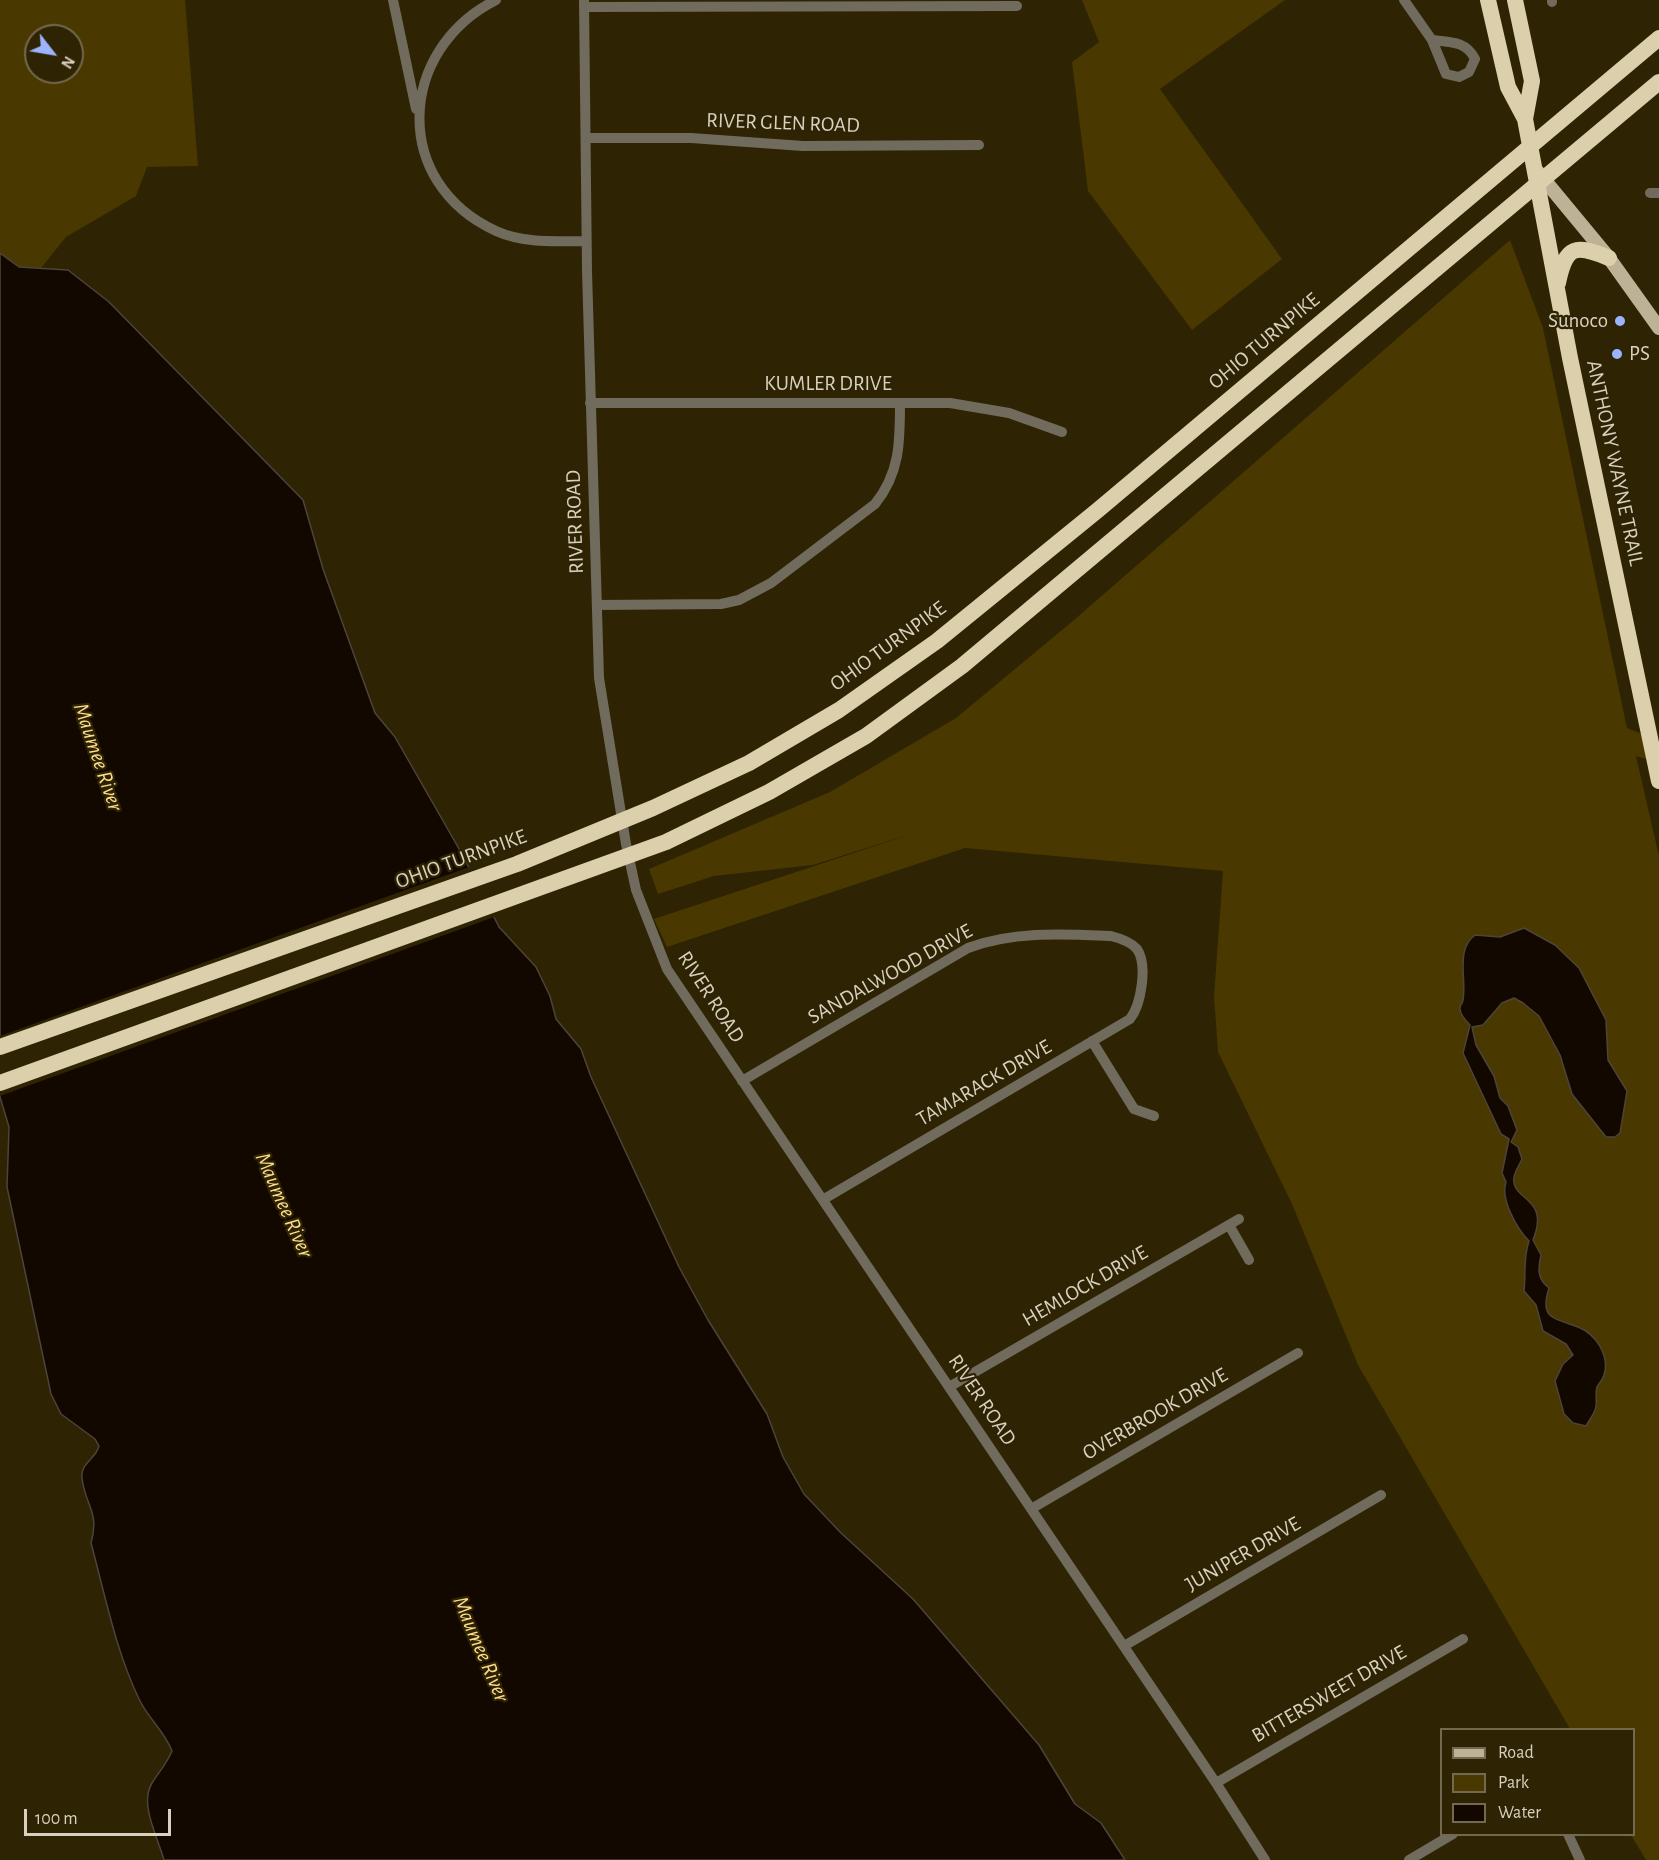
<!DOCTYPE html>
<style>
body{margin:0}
#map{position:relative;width:1659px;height:1860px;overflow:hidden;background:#2e2303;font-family:"Alegreya Sans",sans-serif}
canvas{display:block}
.legend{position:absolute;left:1440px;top:1728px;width:195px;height:108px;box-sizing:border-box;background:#2e2303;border:2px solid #72694f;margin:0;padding:8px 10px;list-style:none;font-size:18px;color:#d8d1c0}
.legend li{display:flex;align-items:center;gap:12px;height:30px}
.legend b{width:30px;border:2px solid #72694f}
.north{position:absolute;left:24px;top:24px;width:60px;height:60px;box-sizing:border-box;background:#2e2303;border:2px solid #72694f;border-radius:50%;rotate:121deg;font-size:16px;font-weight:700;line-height:24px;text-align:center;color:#d8d1c0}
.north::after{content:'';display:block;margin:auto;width:21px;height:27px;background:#9cb4fd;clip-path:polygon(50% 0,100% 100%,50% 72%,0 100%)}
.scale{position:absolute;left:24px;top:1809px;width:147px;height:27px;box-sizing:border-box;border:3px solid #d8d1c0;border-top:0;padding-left:8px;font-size:18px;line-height:21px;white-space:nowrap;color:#d8d1c0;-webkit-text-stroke:4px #2e2303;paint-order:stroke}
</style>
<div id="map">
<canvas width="1659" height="1860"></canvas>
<ul class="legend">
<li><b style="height:8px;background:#bdb295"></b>Road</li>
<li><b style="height:16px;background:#493800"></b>Park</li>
<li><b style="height:16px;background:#120800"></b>Water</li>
</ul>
<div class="north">N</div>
<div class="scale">100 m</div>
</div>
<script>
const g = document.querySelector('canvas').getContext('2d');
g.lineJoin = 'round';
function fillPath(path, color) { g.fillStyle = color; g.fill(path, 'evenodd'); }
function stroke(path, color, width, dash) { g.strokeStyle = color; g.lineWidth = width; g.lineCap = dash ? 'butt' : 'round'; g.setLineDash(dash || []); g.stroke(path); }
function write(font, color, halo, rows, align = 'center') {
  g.font = font + ' "Alegreya Sans",sans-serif'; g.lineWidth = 4.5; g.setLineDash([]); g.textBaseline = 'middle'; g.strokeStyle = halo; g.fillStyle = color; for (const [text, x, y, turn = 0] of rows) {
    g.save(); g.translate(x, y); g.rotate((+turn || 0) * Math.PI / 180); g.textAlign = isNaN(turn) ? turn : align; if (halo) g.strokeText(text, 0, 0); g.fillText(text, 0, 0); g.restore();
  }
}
fillPath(new Path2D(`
 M0,0H185L198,166L147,167L136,196L66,237L41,268L19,267L0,253ZM36,36H72V72H36Z
 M1082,0H1285L1160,89L1282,259L1192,330L1088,191L1072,62L1099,42Z
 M1510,240L1543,328L1627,728L1659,741V763L1636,756L1659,856V1860H1646L1631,1835L1634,1834V1730L1570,1729L1358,1365L1292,1204L1218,1052L1214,997L1223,871L965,848L667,947L654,919L917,832L813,865L714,876L658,894L649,869L830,792L956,718L1074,620Z`), '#493800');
const water = new Path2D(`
 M0,253L19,267L68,270L109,302L303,500L323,569L375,713L395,737L462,854L499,927L536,967L550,996L556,1019L581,1049L591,1077L679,1267L708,1320L767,1414L783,1457L804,1494L841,1533L913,1599L1039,1745L1075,1804L1101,1823L1125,1860H164C158,1838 139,1804 152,1783C159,1772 167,1763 172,1751C165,1732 149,1719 140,1701C116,1652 105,1595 91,1543C100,1511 85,1506 82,1478C80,1463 96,1459 99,1446L95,1439L61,1414L51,1394L7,1187L9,1127L0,1097Z
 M1524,928L1555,945L1579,968L1606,1020L1608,1060L1627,1091L1620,1133L1615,1137H1606L1572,1094L1560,1055L1539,1016L1523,1003L1514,998L1502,1003L1483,1025L1472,1027L1476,1045L1494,1076L1500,1098L1508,1106L1517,1130L1511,1142L1518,1147L1522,1159C1520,1164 1515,1171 1514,1177C1510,1201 1551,1196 1533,1240L1541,1255C1538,1269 1537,1279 1549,1288C1539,1319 1554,1318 1578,1327C1596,1334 1610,1356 1604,1375C1603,1380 1599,1383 1597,1387C1595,1394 1597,1399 1596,1406C1596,1412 1589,1420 1586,1426L1573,1423L1564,1414L1555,1381L1563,1364L1573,1355L1566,1344L1543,1331L1536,1305L1524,1291C1526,1273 1523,1258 1529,1241C1517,1229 1500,1199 1506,1182L1502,1173L1509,1139L1501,1134L1463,1053L1470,1025C1466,1021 1460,1015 1460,1009C1460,1002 1462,1007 1463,1000C1467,979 1455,950 1475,935L1500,937Z`);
fillPath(water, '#120800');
stroke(water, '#4d443a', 1.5);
fillPath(new Path2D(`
 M472,866L497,916L0,1096V1036Z`), '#2e2303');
stroke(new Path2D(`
 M393,0L416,109
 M496,0C397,50 391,183 496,231C525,244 556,241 586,241
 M584,0L587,271L599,678L626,844L636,890L667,969L1216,1783L1265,1860
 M1404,0L1432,40L1446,74L1459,77L1469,72L1475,59C1466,41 1450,42 1432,40
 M1552,0V2
 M584,7L1017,6
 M586,138H691L803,146L979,145
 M1650,193H1659
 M590,403H950L1009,413L1062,432
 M597,605L721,604L739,600L771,583L875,504C900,473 900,442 900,403
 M1092,1041L1134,1109L1154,1116
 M742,1081L968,948C1013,931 1063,934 1111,936C1119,938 1131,942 1137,949C1148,965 1141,1005 1130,1019L824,1199
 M1229,1225L1249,1260
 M949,1387L1239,1219
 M1031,1509L1298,1353
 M1124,1646L1381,1495
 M1216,1783L1463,1639
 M1568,1834L1580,1860
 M1409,1860L1453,1834`), '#706b5d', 10);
stroke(new Path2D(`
 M1537,171L1609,258L1659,328`), '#bdb295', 14);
stroke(new Path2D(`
 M1488,0L1508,87L1525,119L1570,358L1659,781
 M1515,0L1532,81L1525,119
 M1558,283C1566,245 1575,244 1609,258
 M0,1047L517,864L653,808L749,763L839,710L937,641L1098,510L1659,38
 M0,1083L666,842L769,792L866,736L962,666L1659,82`), '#dccfab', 16);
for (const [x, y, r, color] of [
 [1620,321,6,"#9cb4fd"],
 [1617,354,6,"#9cb4fd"]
]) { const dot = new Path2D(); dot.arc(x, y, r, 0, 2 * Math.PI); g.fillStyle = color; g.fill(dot); stroke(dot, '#2e2303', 2); }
write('21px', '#d8d1c0', '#2e2303', [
 ["RIVER GLEN ROAD",783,123,2],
 ["OHIO TURNPIKE",1264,341,-40],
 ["KUMLER DRIVE",828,384],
 ["ANTHONY WAYNE TRAIL",1615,463,78],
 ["RIVER ROAD",575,522,-92],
 ["OHIO TURNPIKE",888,646,-36],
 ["OHIO TURNPIKE",461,859,-20],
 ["SANDALWOOD DRIVE",890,974,-29],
 ["RIVER ROAD",711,997,57],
 ["TAMARACK DRIVE",984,1083,-30],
 ["HEMLOCK DRIVE",1085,1286,-30],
 ["RIVER ROAD",982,1400,56],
 ["OVERBROOK DRIVE",1155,1414,-30],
 ["JUNIPER DRIVE",1243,1554,-30],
 ["BITTERSWEET DRIVE",1329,1694,-30]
]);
write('21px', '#d8d1c0', '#2e2303', [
 ["Sunoco",1608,321],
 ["PS",1629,354,"left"]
], 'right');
write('italic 22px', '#fbdc8a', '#2e2303', [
 ["Maumee River",98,757,71],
 ["Maumee River",284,1205,66],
 ["Maumee River",481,1649,67]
]);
</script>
